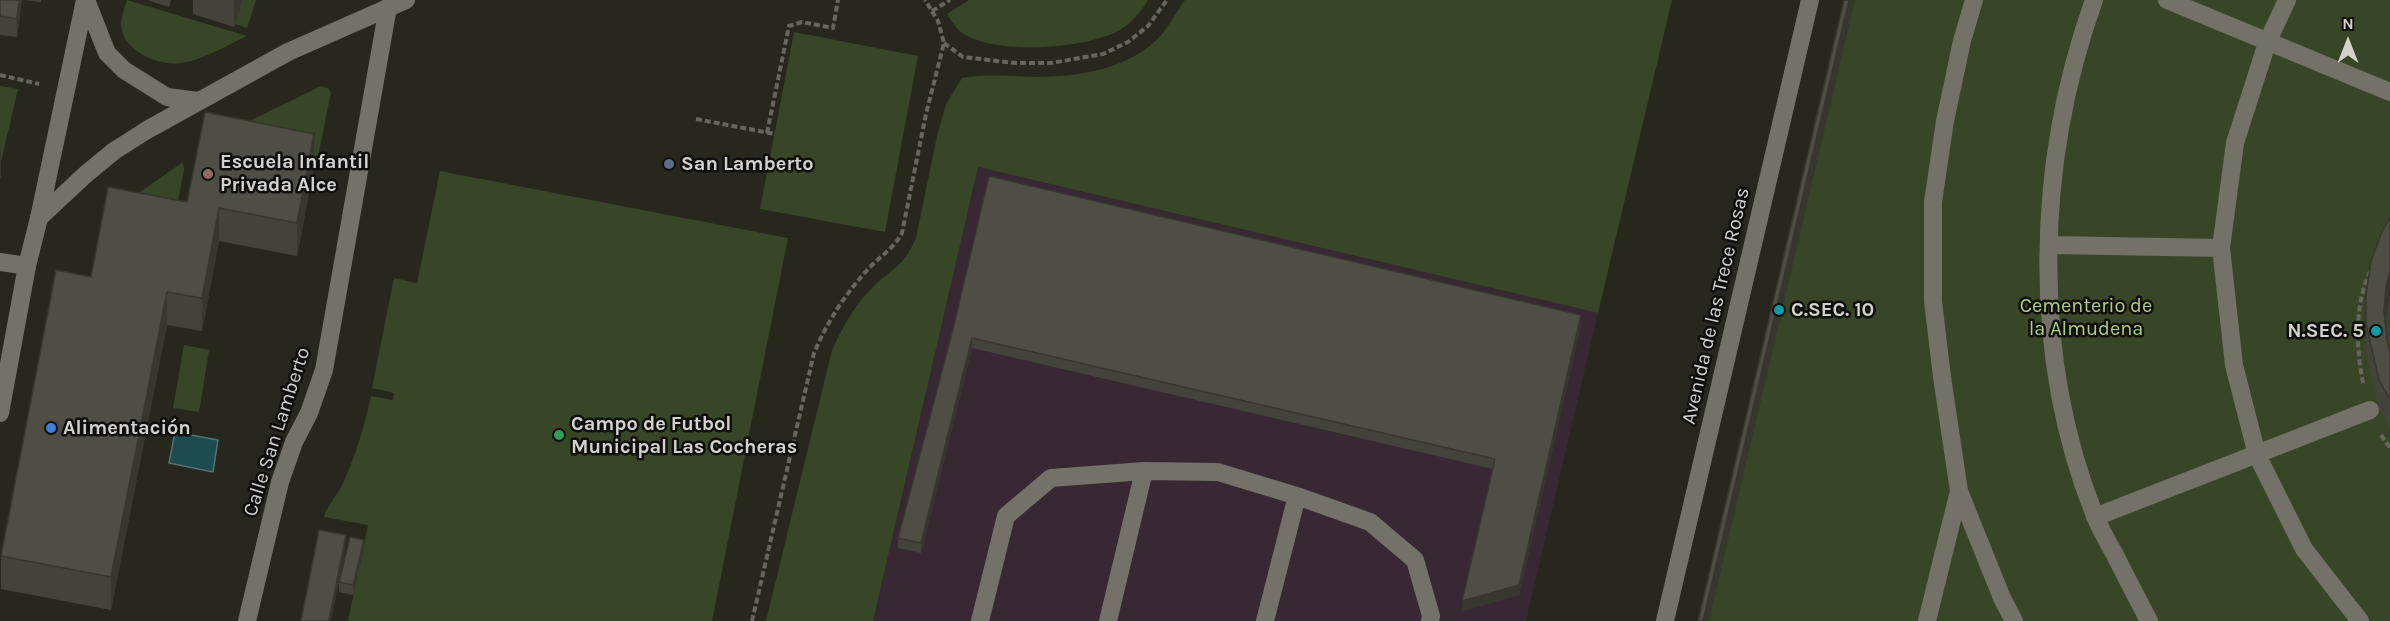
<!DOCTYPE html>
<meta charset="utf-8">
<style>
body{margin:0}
#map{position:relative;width:2390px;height:621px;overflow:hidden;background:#28271e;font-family:Karla,sans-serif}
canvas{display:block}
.north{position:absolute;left:2318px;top:12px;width:60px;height:60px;-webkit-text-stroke:4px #100f0c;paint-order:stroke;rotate:0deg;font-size:16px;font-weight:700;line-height:24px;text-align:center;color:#d3d3cd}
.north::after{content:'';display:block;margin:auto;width:21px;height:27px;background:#d3d3cd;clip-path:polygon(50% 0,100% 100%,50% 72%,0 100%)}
</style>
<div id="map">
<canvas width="2390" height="621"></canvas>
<div class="north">N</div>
</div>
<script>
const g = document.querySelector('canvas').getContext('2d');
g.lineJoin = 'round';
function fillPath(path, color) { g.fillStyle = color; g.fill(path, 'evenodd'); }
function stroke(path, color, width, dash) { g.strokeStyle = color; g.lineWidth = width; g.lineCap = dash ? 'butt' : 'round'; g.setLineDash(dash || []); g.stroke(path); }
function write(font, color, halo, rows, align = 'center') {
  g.font = font + ' Karla,sans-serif'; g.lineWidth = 5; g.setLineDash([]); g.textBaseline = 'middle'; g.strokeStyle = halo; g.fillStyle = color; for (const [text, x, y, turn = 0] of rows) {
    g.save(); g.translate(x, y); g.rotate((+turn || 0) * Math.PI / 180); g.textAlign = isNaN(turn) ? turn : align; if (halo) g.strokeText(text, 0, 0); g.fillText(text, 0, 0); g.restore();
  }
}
fillPath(new Path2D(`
 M977,167L1598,313L1526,621H873Z`), '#372834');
fillPath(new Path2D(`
 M127,0L247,36C227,45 205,59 183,63C162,66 129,55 122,31C119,20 124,10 127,0Z
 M242,0H256L247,28L235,24Z
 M969,0H1148C1141,12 1132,22 1120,30C1087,49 992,56 961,32C955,27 951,20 947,14Z
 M1185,0H1672L1598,313L978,167L873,621H766L832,350C842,329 853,307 870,290C891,268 902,270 916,238L937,136L946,104L962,78C987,74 1010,76 1035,77C1078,77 1132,69 1162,34C1170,24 1177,11 1185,0Z
 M1850,0H2390V621H1704Z
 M794,32L918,56L885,232L760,209Z
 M0,86L18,89L0,166Z
 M321,86L328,88L331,92L318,157L219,136Z
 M183,162L184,170L175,215L127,201Z
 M440,171L788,238L712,621H348L368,525L324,517C327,505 338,495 343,483C356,455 364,427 371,396L393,400L394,393L372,388L394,278L417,283Z
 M184,345L209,350L199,412L173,408Z`), '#374626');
const water = new Path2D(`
 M175,432L218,440L213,472L169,463Z`);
fillPath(water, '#1c4b50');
stroke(water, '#537476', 1.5);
stroke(new Path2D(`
 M932,11L950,0
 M944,43L963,57L1015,63H1051L1103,54L1128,42L1148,26L1167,0
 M0,75L39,84
 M696,119L775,134
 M767,133L789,26L802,22L833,28L838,0
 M2363,383C2356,348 2354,303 2371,270
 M2381,435L2390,448
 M752,621L814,353C828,320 846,293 870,267C882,255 894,248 902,233L926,114L944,43L938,21L925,0`), '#67665e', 4, [6, 3]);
stroke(new Path2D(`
 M1974,0L1962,41L1945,121L1933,202V301L1942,377L1959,491L2002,598L2014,621
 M2094,0C2036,162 2030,354 2095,516C2100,529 2107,541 2114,553C2125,575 2137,598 2149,621
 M2167,0L2390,92
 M2287,0L2267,43L2235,143L2221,248L2234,365L2257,455L2304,549L2360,621
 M2050,245L2221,248
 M2095,517L2370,410
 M980,621L1006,516L1051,478L1144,471L1218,472L1297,496L1370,522L1415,560L1431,616L1430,621
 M1108,621L1144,471
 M1265,621L1297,496
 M1927,621L1959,491`), '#737168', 18);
stroke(new Path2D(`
 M39,218L85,0
 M0,262L27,266
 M247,621L280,482L294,442L309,413L324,370L388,7`), '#737168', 18);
stroke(new Path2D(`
 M86,0L107,53L124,70L167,97L198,101
 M0,413L27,266L39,218L86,174L114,151L147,130L288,52L406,0
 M1665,621L1810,0`), '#737168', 18);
fillPath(new Path2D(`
 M0,0H22L17,37L0,35Z
 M23,0H41V2Z
 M147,0H171L169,7Z
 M193,0H242L234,27L193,14Z
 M314,167L297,256L219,241L202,331L167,325L111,610L1,589V556L91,277L187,202Z
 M2366,294L2386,316V325L2387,341L2390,351V428L2379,409L2366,353Z
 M1581,325L1519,595L1462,611L1493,469L972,348L921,553L898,548V538L952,333Z
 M364,550L353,595L339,592V582Z`), '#44433b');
fillPath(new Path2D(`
 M19,0H22L17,37V19Z
 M234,0H242L234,27Z
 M1849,0H1855L1709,621H1703Z
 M314,134V167L297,256V223Z
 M1,144V178H0V145Z
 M219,208V241L202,331V298Z
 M2390,271V300L2386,316L2384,340V310L2386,287Z
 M167,292V325L111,610V577Z
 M1581,315V325L1519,595L1462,611V601Z
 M972,338V348L921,553V543Z
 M346,535V545L331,621H329Z
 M364,540V550L353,595V585Z`), '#373730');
const building = new Path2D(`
 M0,0H19L17,19L0,16Z
 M1844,0H1849L1703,621H1698Z
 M205,112L314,134L297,223L219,208L202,298L167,292L111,577L1,556L56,270L91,277L108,187L187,202Z
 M989,176L1581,315L1519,585L1462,601L1495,459L972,338L921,543L898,538L952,333Z
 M2390,218V271L2386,287L2384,310L2387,341L2390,351V399L2379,380L2366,324V294L2371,261L2382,232Z
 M319,530L346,535L329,621H301Z
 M350,537L364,540L353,585L339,582Z`);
fillPath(building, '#4f4e45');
stroke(building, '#373730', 1.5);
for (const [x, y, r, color] of [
 [669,164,6,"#5c6f8a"],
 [208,174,6,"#8d6e63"],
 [1779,310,6,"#0f9aa8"],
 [2376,331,6,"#0f9aa8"],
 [51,428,6,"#3f7fe0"],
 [559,435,6,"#2e9e5b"]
]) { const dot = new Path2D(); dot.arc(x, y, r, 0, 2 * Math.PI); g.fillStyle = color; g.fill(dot); stroke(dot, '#100f0c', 2); }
write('bold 20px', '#d3d3cd', '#100f0c', [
 ["Escuela Infantil",220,162],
 ["Privada Alce",220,185],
 ["San Lamberto",681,164],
 ["C.SEC. 10",1791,310],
 ["N.SEC. 5",2364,331,"right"],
 ["Campo de Futbol",571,424],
 ["Municipal Las Cocheras",571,447],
 ["Alimentación",63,428]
], 'left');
write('20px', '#d3d3cd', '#100f0c', [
 ["Avenida de las Trece Rosas",1716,306,-77],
 ["Calle San Lamberto",277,432,-72]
]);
write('20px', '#acd281', '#100f0c', [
 ["Cementerio de",2086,306],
 ["la Almudena",2086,329]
]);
</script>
